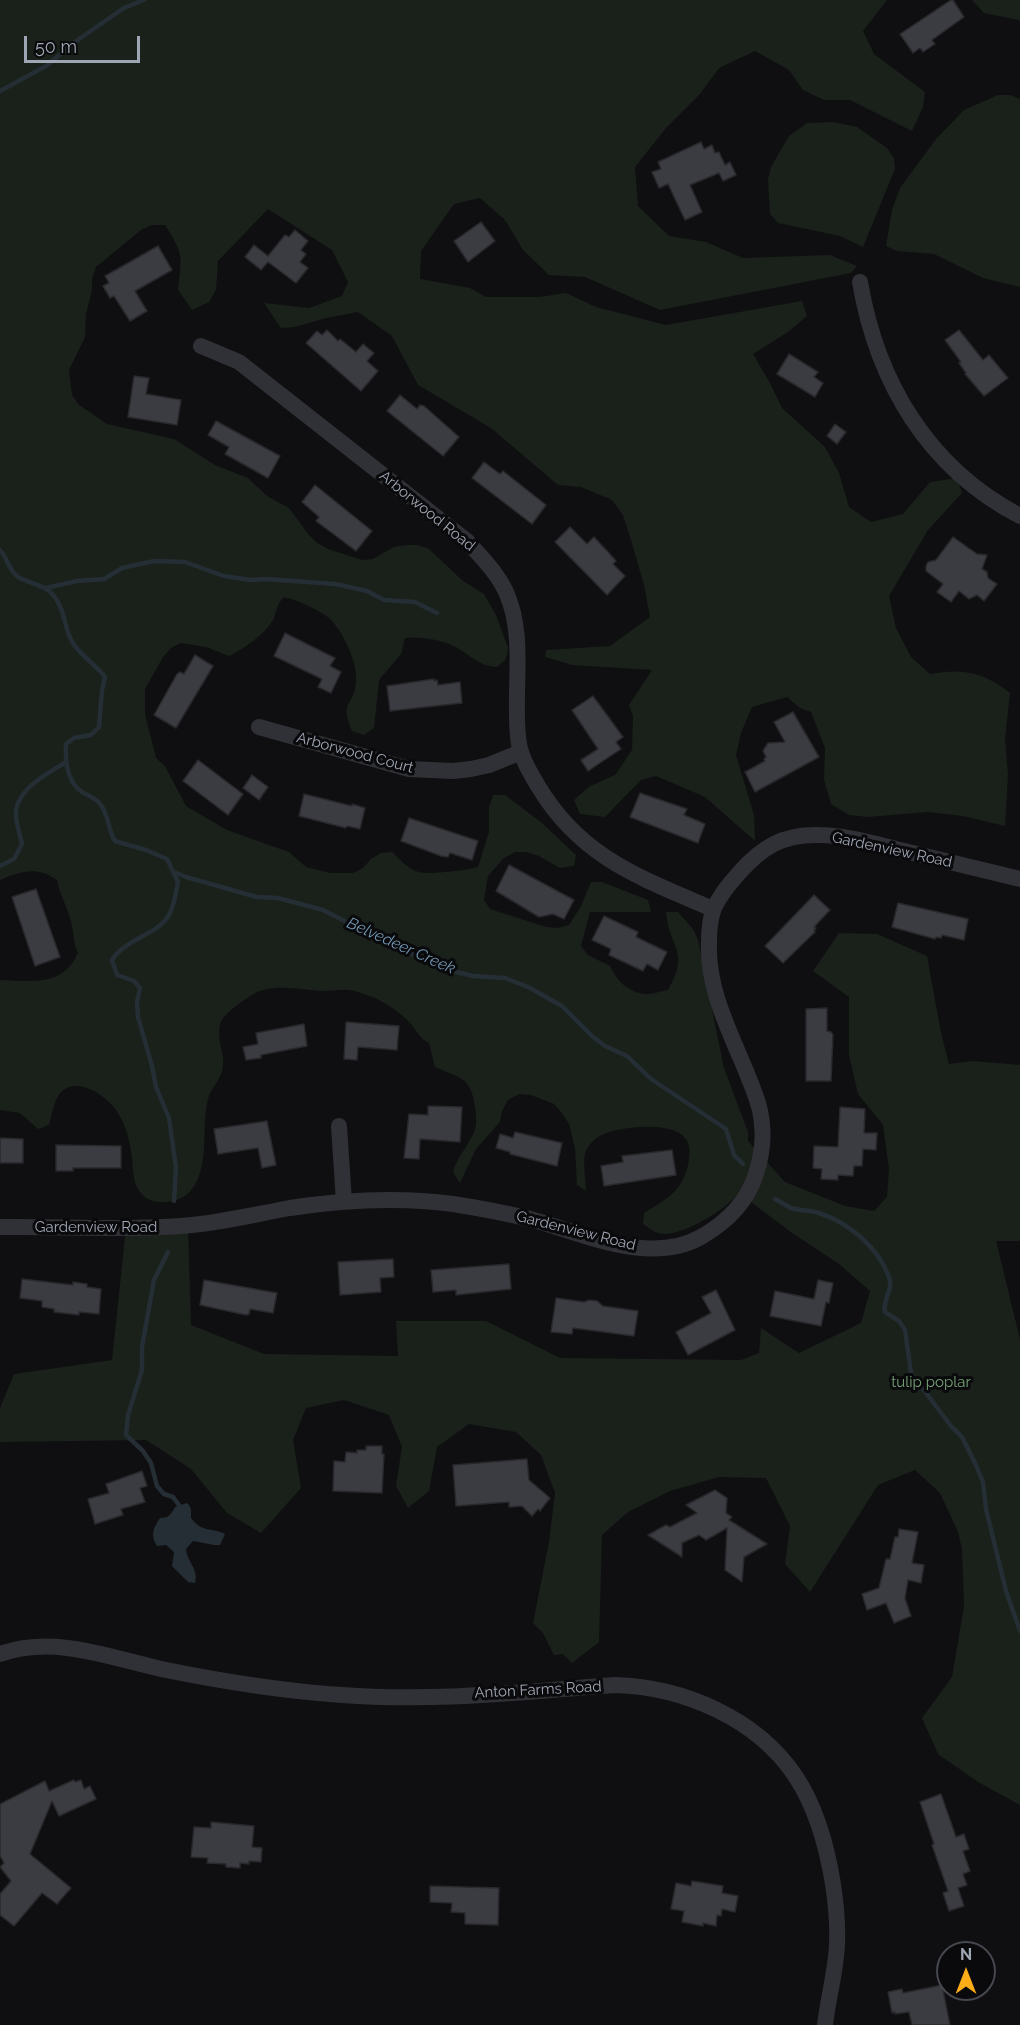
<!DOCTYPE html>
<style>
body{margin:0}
#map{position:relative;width:1020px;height:2025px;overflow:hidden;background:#0f0f11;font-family:Raleway,sans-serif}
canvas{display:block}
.north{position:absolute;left:936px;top:1941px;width:60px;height:60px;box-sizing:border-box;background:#0a0a0c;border:2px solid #46484f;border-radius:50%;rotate:0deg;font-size:16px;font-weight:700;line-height:24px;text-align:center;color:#9fa6b3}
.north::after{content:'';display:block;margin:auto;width:21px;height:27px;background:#ffac19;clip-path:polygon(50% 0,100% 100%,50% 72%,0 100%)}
.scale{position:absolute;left:24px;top:36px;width:116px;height:27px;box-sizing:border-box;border:3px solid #9fa6b3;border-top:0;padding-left:8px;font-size:18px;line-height:21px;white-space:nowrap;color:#9fa6b3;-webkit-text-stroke:4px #0a0a0c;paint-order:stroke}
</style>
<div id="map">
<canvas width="1020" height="2025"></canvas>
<div class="north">N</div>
<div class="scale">50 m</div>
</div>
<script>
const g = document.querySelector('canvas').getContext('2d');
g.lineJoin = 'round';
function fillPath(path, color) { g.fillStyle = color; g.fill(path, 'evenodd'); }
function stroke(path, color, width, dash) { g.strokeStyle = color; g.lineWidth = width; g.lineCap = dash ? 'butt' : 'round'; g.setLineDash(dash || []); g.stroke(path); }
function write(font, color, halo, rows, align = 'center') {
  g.font = font + ' Raleway,sans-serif'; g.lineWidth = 6; g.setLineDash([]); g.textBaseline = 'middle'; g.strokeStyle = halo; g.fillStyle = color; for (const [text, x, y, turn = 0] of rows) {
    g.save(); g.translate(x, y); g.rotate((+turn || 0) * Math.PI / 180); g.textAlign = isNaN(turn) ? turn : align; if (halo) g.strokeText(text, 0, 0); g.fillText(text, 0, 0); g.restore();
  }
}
fillPath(new Path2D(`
 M0,0H887L863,31L874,54L925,92L923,107L912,131L850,100H824L803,90L789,70L755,51L719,68L700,94L666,128L635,167L638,206L669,236L706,242L743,258L830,255L857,266L851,273L660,310L585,277L549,275L523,250L505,220L480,198L454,204L421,251L420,279L470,288L486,297H540L566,293L596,307L666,325L802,301L807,316L788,332L753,354L770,383L782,408L825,447L839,473L849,507L871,522L903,514L930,482L957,478L962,493L928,530L889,596L896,628L911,657L930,674C962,668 984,672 1010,693L1005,739L1008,775L1005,826L963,816L927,812L868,817L849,815L831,804L824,780L825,748L811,712L800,708L787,697L752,707L741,733L736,755L754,815L755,841L705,797L656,776L641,780L605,817L580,814L574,800L590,786L615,775L632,750L633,716L629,705L652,670L572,665L545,657L546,650L610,646L650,617L644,585L631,540L623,515L612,500L581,487L558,485L491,428L418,385L392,336L358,312L326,318L295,327L281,328L264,303L309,308L342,296L348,282L332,250L268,209L218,261L216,290L209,302L192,310L178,290C182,256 184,255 165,225H152L141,230L96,267L92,278V290L86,314L85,337L69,370L72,395L78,404L107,424L174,439L215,465L248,478L267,496L289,508L309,535L317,543L328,549L362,560L373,559L394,547L406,545H418L429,549L463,581L484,594L496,615L508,648L506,659L497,667C479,666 471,656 456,647C442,640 420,636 405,638L401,654L379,680L374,728L364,735L352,731C339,700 353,708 356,683C358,663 344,633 330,619C320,610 297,600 284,597C277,604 277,610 274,618C267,633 242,650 229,656L206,647L181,643L171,648L163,657L145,689V714L156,758L165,766L186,806L227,830L289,852L306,867L330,873H353L363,868L371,859L381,853L392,852C400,859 409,870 419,872C431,875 466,870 478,867L489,832V807L493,795H505L542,823L576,855L574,866L560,868L539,856L527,852H515L504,858L488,876L484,900L490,909L546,927L557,928L569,925L581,906L591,882H602L648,900L651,912H590L581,946L588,955L610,966C616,980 627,991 643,994C650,995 661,991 668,990C691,951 669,948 666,912H678L693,929L698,940L724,1068L748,1132V1141L785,1182L845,1206L874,1211L887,1197L889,1169L883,1125L858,1094L849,1055V997L813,971L839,933L877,934L927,956L941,1033L949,1064L973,1061L1020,1065V1241H996L1020,1339V1805L978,1782L938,1754L922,1718L952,1677L964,1606L962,1549L958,1532L940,1493L915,1470L878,1485L810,1592L785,1564L790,1526L766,1478L719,1477L670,1491L628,1512L602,1535L599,1642L572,1663L563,1654L554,1655L543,1633L533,1623L549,1542L555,1493L541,1455L516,1432L469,1424L437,1447L429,1491L408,1508L396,1486L402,1447L389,1415L344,1400L306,1408L293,1440L301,1488L261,1533L227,1513L191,1469L146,1440L0,1442V1408L14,1374L112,1360L126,1228L188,1229L191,1325L264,1354L398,1356L396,1321H486L560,1358L741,1360L759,1353L761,1328L799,1353L861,1323L870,1291L839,1264L792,1233L739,1193C725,1210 687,1233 665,1234C656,1234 650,1229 643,1224L644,1213C669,1198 685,1189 689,1159C690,1152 690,1144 685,1138C673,1121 618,1126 602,1135C595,1138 589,1144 586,1151C582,1159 586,1181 586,1191L577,1185L575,1148L569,1124L562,1113L554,1104L531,1095L519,1094L508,1100L502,1111L500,1122L476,1149L460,1183L453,1172C457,1157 469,1145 475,1130C477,1123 476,1114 475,1107C471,1077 460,1078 435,1067L429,1043C418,1037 419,1033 411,1024C401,1013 389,1005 375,998C367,995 357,991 349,990C340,989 331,991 322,991C303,990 282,985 263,990C253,992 224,1013 221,1022C215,1037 225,1052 223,1066C222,1079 211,1087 208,1099C204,1114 205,1133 204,1148C202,1175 195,1202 163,1202C153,1202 146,1200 140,1192C131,1180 134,1166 131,1152C129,1137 125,1123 116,1110C106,1096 79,1077 62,1091C54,1099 52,1114 49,1125L38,1129L20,1113L0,1110V980C32,981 63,987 78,953C73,942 74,937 72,925C69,910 60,896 57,880C37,866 21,871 0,880Z
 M972,0H1020V23L1019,20L984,13Z
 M998,95H1010L1020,99V287L983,278L934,254L897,251L886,246L892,210L900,188L936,139L964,110Z
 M833,122L857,127L887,148L894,158L895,169L863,247L840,236L778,223L770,214L768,179L771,167L789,136L807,123Z`), '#19211a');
fillPath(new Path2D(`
 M187,1503C192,1507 191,1512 191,1518C202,1533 211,1527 225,1534L220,1545H214L193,1541L186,1549C187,1562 199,1569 195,1583L188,1582L172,1566L174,1552L166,1545L157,1546C150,1536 153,1528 160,1518C168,1518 171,1515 175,1507Z`), '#252e35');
stroke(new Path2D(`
 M0,91L46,66L79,39L124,8L144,0
 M0,550C8,558 8,570 18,577C30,584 44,584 54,596C66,611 64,630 73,643C81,656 96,665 105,677L102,690L99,727L91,735L74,738L66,744C65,761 67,782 82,792C89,796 96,798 101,805C109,816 108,830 115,841L146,850L167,859L178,882C176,893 174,906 169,915C156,936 126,938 112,960L117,975L134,981L140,988L137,1002L138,1017L152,1066L156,1087L169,1118L176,1168L174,1201
 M46,588L77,581L104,579L122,568L154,561L185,562L224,576L250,580L266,579L335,584L367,591L384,600L415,602L437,613
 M0,866L14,859L22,844C20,834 15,821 16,811C19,787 49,773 66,762
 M174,872L186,877L257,897L278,898L323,910L394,946L448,970L473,976L505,978L528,987L562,1006L592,1036L605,1046L627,1056L651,1079L726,1129L734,1155L743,1164
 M775,1199C780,1202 786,1205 791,1208C800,1211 810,1210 819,1213C849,1223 878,1247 889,1277C894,1289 882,1300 885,1312L899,1321L905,1330L911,1373L951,1426L962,1437L975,1463L983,1482L986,1509L1006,1591L1020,1631
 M168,1252L154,1280L142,1347V1370L128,1415L126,1435L143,1451L151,1463L157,1486L164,1494L173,1497L179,1505`), '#252e35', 4.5);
const building = new Path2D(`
 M951,0H953L964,17L932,40L935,44L923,52L920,48L913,53L900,34Z
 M701,142L704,149L712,145L715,153L719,152L725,165L730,162L736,175L723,181L719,173L690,185L702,212L685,220L668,184L659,188L652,172L661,169L658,162Z
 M481,222L495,241L468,262L454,241Z
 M295,230L308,241L301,250L306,254L300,262L308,268L296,283L268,262L261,270L245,257L254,245L268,256L285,235L289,237Z
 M158,246L172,270L135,291L147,311L130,321L114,296L110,298L103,286L109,283L105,276Z
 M327,330L338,341L340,339L356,352L363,344L374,353L367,361L378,371L361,391L306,343L317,331L322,335Z
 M959,330L983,360L989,355L1008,378L984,396L965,374L966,373L959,363L961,362L945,340Z
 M789,354L818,372L814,377L823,383L815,397L777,374Z
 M134,376L149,378L146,394L181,400L177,425L128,417Z
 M400,395L417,409L420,405L424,406L459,437L443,456L387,411Z
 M216,421L280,456L268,478L225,454L229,447L208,435Z
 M835,424L846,432L837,444L827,436Z
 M484,462L500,474L503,471L546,505L532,524L472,478Z
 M315,485L372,531L356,551L316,521L319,517L302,502Z
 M570,527L587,544L594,537L609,553L616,561L613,564L625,576L607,595L555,542Z
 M953,537L977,554L987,555L982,569L987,572L988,578L997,584L984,601L977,595L969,599L959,591L951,602L937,592L943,584L926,571V566L928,562L936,560Z
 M285,633L335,658L330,666L341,672L331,693L318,687L322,679L274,656Z
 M195,655L213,666L176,728L154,715L177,674L180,672L184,674Z
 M434,679V681L437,680L438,685L460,682L462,703L390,711L387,686Z
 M593,696L623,737L616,742L621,749L588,771L581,760L598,749L572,710Z
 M793,712L819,757L755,792L745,772L765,761L764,759L766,757L763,751L768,743L785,742L774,722Z
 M198,760L243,794L228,815L183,781Z
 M252,775L268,787L259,800L243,788Z
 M640,793L687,809L684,815L705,824L698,843L630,817Z
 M304,794L352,806V804L365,808L360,829L347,826L346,828L299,816Z
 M409,818L478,841L472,860L450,853L448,857L441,856L401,841Z
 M509,865L574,900L564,919L553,914L539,917L496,891Z
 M36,889L60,957L35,966L12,897Z
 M814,895L830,910L814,927L816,928L814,931L815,932L783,963L765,946Z
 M898,903L968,919L964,940L942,935L941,938L936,937L935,939L892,927Z
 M604,916L638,932L636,937L667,952L658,970L647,964L643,971L609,955L611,949L592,940Z
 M827,1008V1031L831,1032L833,1035L831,1081H806V1009Z
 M346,1022L399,1026L397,1050L358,1047L357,1060L344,1059Z
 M304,1024L307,1046L261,1055V1058L246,1060L243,1047L258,1044L256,1033Z
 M428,1106L462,1107L460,1142L420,1139L419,1159L404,1158L409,1114L428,1115Z
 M840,1107L865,1109L864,1133H877L876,1150L863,1149L862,1166H854L853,1176L838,1175V1180L821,1179L822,1169L813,1168L814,1146L838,1147Z
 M267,1121L276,1165L262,1168L258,1148L218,1154L214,1129Z
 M515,1132L562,1143L557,1166L510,1154V1152L496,1148L500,1134L513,1138Z
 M0,1138L23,1139V1163H0Z
 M56,1145L121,1146V1168H73V1171H56Z
 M672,1150L676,1175L604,1186L601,1166L623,1162L622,1156Z
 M393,1259L394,1277L380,1278L381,1292L340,1295L338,1262Z
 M509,1264L511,1289L456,1295V1290L433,1292L431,1270Z
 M22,1279L73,1285V1282L87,1284V1287L101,1289L99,1314L79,1312V1315L54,1312V1309L42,1307V1301L20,1298Z
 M204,1280L277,1293L273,1313L250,1309L249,1314L246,1315L200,1305Z
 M818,1280L833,1283L829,1303L826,1302L821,1326L770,1316L775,1291L814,1299Z
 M716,1290L735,1330L688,1355L676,1332L711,1313L702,1297Z
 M556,1298L584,1302L589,1300L597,1301L603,1306L638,1311L634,1336L573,1328L572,1334L551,1332Z
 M366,1446H382V1454H384L382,1493L333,1491L334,1461L345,1462L346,1452L357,1453V1450H366Z
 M527,1459L529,1480L550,1498L540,1511L538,1509L532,1516L522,1506L509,1507V1502L456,1506L453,1465Z
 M142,1471L147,1486L140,1488L145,1502L121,1509L123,1515L95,1524L88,1499L109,1493L106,1484Z
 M715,1490L727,1498L726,1513L732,1517L729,1520L767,1544L744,1557L742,1582L725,1570L727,1528L706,1540L699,1535L682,1543V1557L648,1535L666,1525L670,1527L697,1513L686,1505Z
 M899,1529L918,1532L912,1563L924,1565L921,1583L908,1580L905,1598L911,1616L894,1623L886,1603L867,1610L862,1594L879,1588L886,1559H890L895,1537H898Z
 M74,1780L75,1782L81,1780L84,1789L90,1786L96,1799L59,1816L52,1801L30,1854L71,1888L57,1904L42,1893L14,1926L0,1915V1894L11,1881L0,1867L4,1863L0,1856V1804L45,1781L49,1791Z
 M941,1794L956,1837L964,1834L969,1849L963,1851L970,1871L963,1874L967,1885L958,1888L964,1906L949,1911L943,1893L948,1891L932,1845L934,1844L920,1802Z
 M211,1822L254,1826L252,1847L262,1848L261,1862L249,1861V1864L240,1863V1868L226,1867V1864L207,1863L208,1858L191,1857L194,1827L211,1828Z
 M692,1881L723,1886L722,1893L738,1896L735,1912L722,1909L721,1916L717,1915L716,1926L703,1923V1926L682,1922L684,1911L671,1909L676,1883L691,1886Z
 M430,1886L499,1888L498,1925L465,1924V1913L451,1912L452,1903L430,1902Z
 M942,1985L950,2025H912L909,2012L895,2014V2012L892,2013L888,1992L902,1989L903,1993Z`);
fillPath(building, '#3b3c41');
stroke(building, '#29292d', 1.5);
stroke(new Path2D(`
 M860,282C877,382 928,468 1020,516
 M201,346L239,362L467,541C481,557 497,572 506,592C526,636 513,689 518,736C519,755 529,771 538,786C581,858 641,878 713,909
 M259,727L409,769L453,771L471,769L489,765L521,752
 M339,1126L344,1202
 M0,1227C64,1226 128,1231 192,1225C225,1222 257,1214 290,1208C343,1200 399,1197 453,1204C479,1208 505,1213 530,1219C583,1233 649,1266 701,1237C727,1222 747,1203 756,1174C761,1158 764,1142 762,1125C761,1106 753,1089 746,1071C729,1030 707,988 709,943C709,932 710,918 714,908C720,895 730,883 739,873C762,847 783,834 819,835C844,835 871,843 896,849C937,859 979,869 1020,879
 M0,1654C54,1635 108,1657 161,1669C220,1681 281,1691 342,1695C432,1702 525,1692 615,1685C683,1687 757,1718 796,1777C817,1809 827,1847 833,1884C836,1904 838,1924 837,1944C836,1971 828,1998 825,2025`), '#303136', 16);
write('15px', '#9fa6b3', '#0a0a0c', [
 ["Arborwood Road",427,511,39],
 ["Arborwood Court",355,753,15],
 ["Gardenview Road",892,850,12],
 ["Gardenview Road",96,1227],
 ["Gardenview Road",576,1231,14],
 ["Anton Farms Road",538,1690,-3]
]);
write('15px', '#74a075', '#0a0a0c', [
 ["tulip poplar",931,1382]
]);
write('italic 16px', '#7296b2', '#0a0a0c', [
 ["Belvedeer Creek",401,946,24]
]);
</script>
